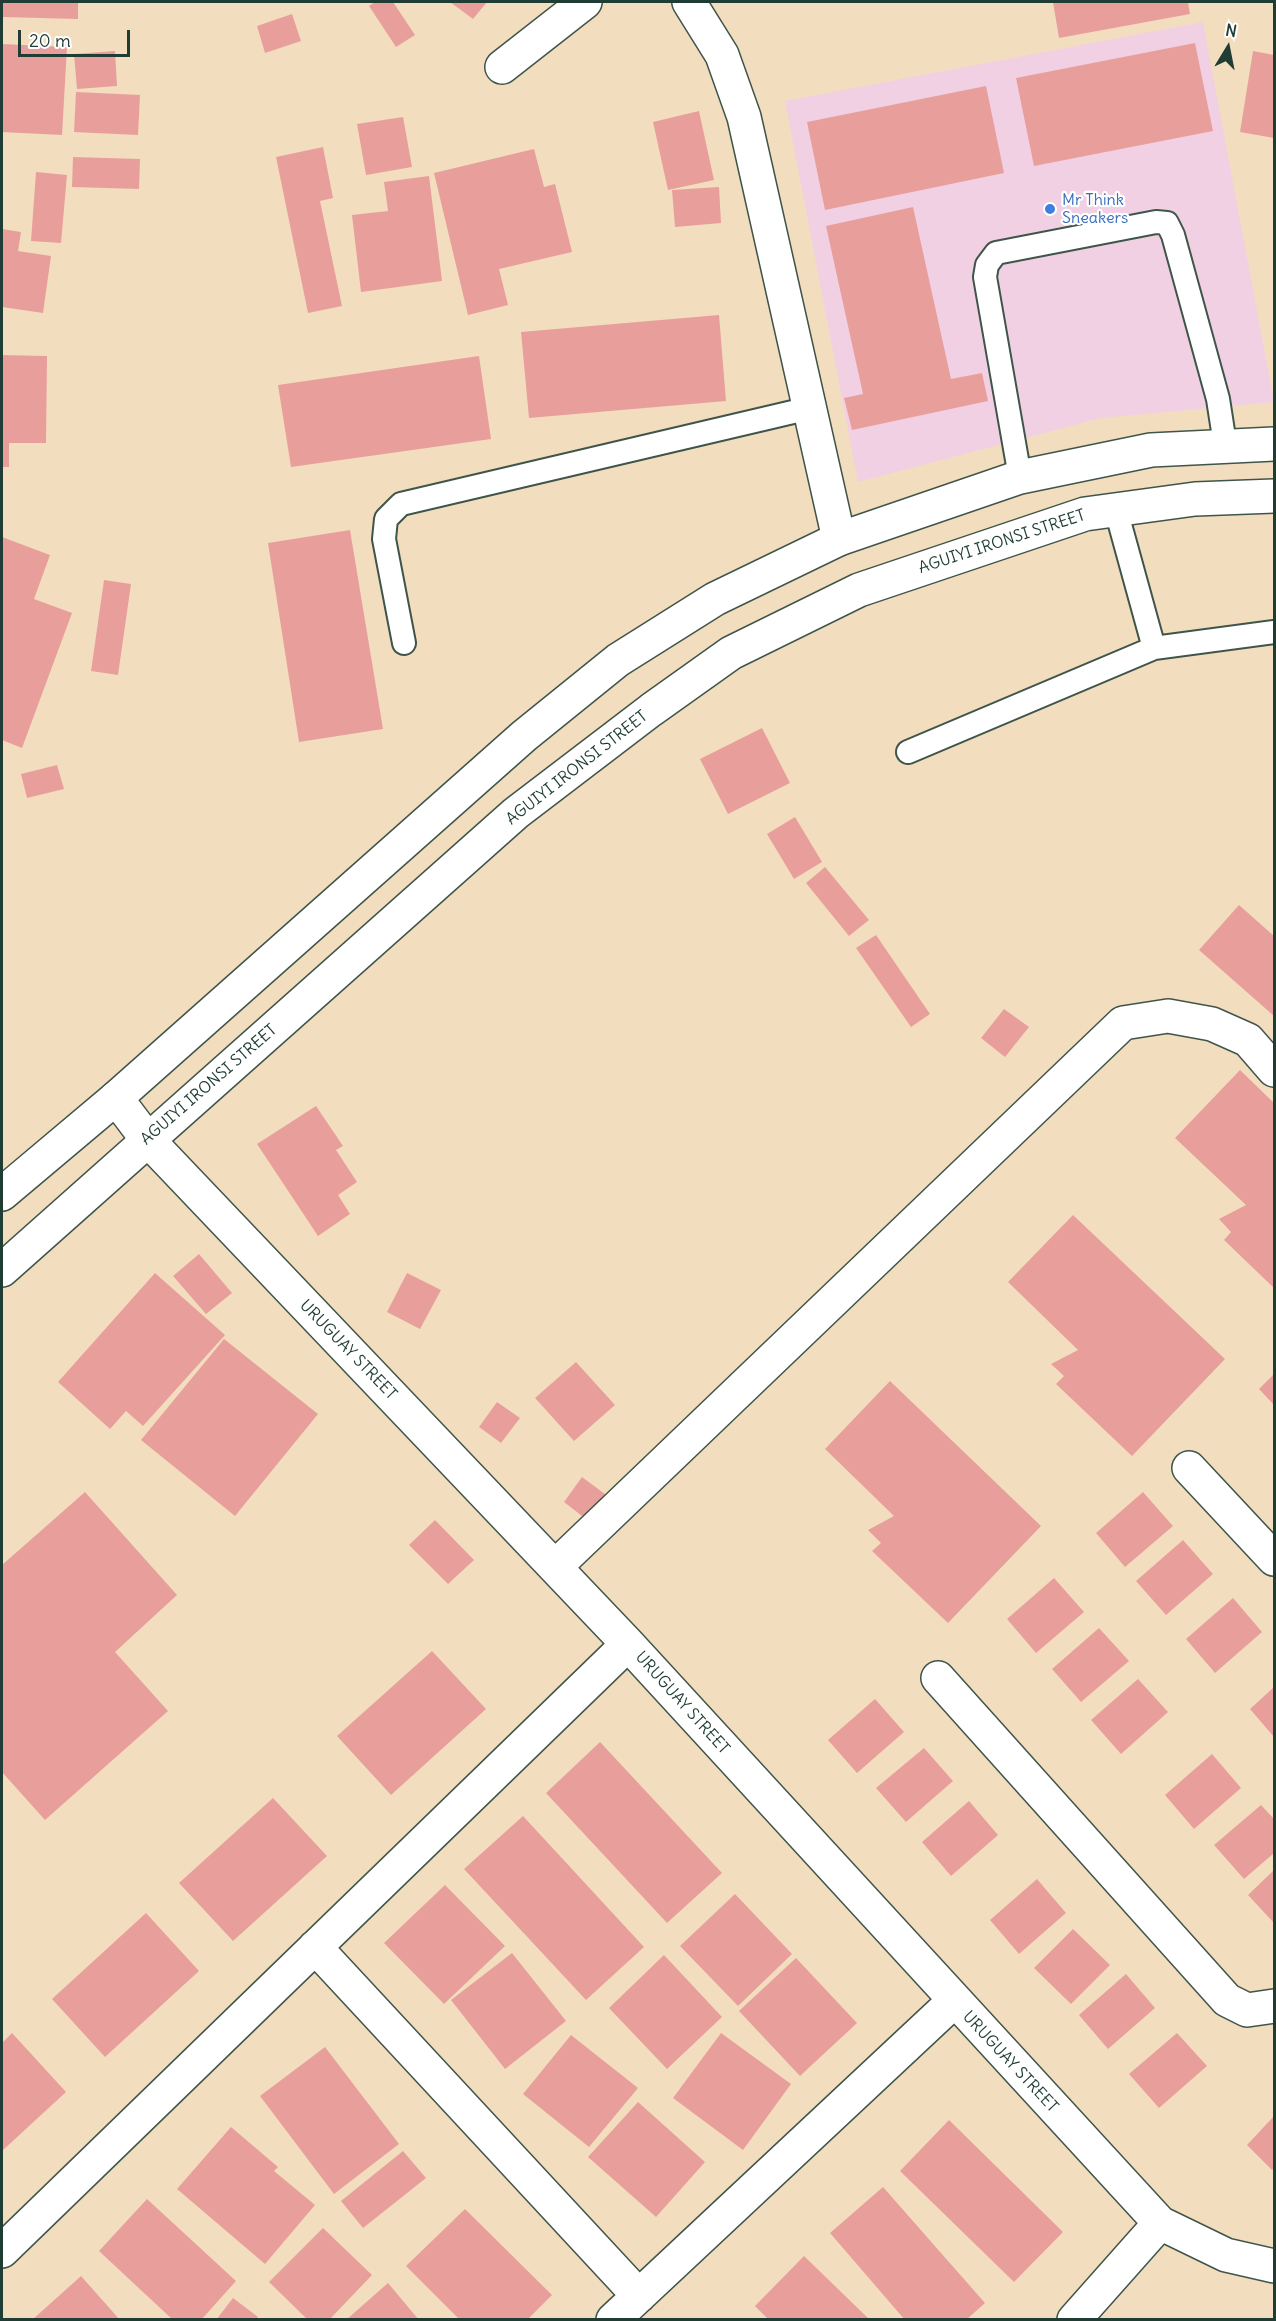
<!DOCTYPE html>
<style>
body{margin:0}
#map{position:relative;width:1276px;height:2321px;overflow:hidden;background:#f3ddbf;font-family:Delius,sans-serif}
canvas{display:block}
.frame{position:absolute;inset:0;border:3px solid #1f3d34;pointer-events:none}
.north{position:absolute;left:1198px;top:18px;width:60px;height:60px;-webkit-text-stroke:4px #fff;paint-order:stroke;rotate:10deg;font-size:16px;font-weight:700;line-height:24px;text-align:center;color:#1f3d34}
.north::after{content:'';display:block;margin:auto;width:21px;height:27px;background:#1f3d34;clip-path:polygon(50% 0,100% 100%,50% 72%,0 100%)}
.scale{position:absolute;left:18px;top:30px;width:112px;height:27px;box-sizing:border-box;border:3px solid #1f3d34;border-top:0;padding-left:8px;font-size:18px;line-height:21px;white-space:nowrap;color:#1f3d34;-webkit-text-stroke:4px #fff;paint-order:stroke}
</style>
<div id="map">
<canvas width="1276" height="2321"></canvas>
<div class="frame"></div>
<div class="north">N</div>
<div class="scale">20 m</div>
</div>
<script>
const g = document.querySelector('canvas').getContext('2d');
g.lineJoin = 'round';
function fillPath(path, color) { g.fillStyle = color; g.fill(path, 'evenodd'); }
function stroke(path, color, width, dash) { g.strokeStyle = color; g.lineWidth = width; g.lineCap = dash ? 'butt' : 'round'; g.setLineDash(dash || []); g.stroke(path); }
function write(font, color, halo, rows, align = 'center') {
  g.font = font + ' Delius,sans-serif'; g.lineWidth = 4.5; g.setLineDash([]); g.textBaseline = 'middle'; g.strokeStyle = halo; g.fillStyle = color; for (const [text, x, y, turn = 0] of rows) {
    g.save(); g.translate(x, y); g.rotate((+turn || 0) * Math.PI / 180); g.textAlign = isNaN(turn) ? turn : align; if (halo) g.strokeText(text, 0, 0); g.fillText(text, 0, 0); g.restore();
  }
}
fillPath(new Path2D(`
 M1203,22L1274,402L1101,418L858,482L785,101Z`), '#f1d0e3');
fillPath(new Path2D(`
 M2,2H78V19L2,17Z
 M375,2H393L415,35L396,47L369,6Z
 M450,2H487L473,19Z
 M1053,2H1188L1190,14L1059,38Z
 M292,14L301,41L265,53L257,26Z
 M1195,43L1213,131L1034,166L1016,78Z
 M2,44L67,47L62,135L2,132Z
 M115,51L117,86L77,89L74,54Z
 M1253,51L1274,55V138L1240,132Z
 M986,86L1004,173L825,210L807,122Z
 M76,92L140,95L138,135L74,132Z
 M699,111L714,180L668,190L653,122Z
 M403,117L412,167L366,175L357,124Z
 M323,147L333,198L320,201L342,306L308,313L276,157Z
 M534,149L544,187L555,184L572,252L499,269L508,305L468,315L434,173Z
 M73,157L140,159L139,189L72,187Z
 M36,172L67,175L61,243L31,241Z
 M429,176L442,281L361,292L352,215L388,211L384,182Z
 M719,187L721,223L675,227L672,190Z
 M913,207L951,379L982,373L988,401L852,430L844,398L863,394L826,226Z
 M2,229L21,232L18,251L51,256L43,313L2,307Z
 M719,315L726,401L529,418L521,332Z
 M2,355L47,356L46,443H9V467H2Z
 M479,356L491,439L291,467L278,385Z
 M350,530L383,729L299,742L268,543Z
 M2,537L50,555L34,599L72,613L22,748L2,740Z
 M104,580L131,584L118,675L91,671Z
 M762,728L790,783L728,814L700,759Z
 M57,765L64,789L27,798L21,774Z
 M795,817L822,862L794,879L767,834Z
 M825,867L869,920L849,936L806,883Z
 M1239,905L1274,936V1016L1199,950Z
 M876,935L930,1014L911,1027L856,948Z
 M1004,1009L1029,1027L1005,1057L981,1038Z
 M1240,1070L1274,1103V1288L1224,1240L1231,1232L1219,1219L1246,1205L1175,1138Z
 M316,1106L343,1146L336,1150L357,1182L338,1195L350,1214L318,1236L257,1144Z
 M1073,1215L1225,1359L1132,1456L1056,1384L1064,1376L1051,1364L1078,1350L1008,1282Z
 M199,1254L232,1293L206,1314L173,1276Z
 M155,1273L225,1335L143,1426L126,1411L110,1429L58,1382Z
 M407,1273L441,1290L420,1329L387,1312Z
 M224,1339L318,1414L235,1516L141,1440Z
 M576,1362L615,1405L574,1441L535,1398Z
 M1274,1374V1405L1259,1389Z
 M890,1381L1041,1526L948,1623L872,1551L881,1543L868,1530L894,1516L825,1449Z
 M497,1402L520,1418L501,1443L479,1427Z
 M582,1477L613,1500L595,1526L564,1502Z
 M85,1492L177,1595L115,1652L168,1711L45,1820L2,1772V1565Z
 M1143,1492L1173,1526L1125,1567L1096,1533Z
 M435,1520L474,1560L448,1584L409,1545Z
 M1183,1540L1213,1574L1166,1615L1136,1581Z
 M1054,1578L1084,1612L1036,1653L1007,1619Z
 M1233,1598L1262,1632L1215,1673L1186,1639Z
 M1099,1628L1129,1661L1081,1702L1052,1669Z
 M432,1651L486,1709L391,1795L337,1736Z
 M1138,1679L1168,1712L1121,1754L1091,1720Z
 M1274,1687V1737L1250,1709Z
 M875,1699L904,1732L857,1773L828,1740Z
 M600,1742L722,1873L667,1923L546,1793Z
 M924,1748L953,1781L906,1822L876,1788Z
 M1212,1754L1241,1788L1194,1829L1165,1795Z
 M273,1798L327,1856L233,1941L179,1883Z
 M969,1801L998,1835L951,1876L922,1842Z
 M1261,1805L1274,1819V1853L1244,1879L1214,1845Z
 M523,1816L644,1947L586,2000L464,1869Z
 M1274,1870V1923L1248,1895Z
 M1037,1879L1066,1913L1019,1954L990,1920Z
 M445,1885L505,1946L444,2004L384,1943Z
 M735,1894L792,1954L738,2006L680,1946Z
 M146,1913L199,1971L105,2057L52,1999Z
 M1073,1929L1110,1965L1071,2004L1034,1968Z
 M512,1953L566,2021L505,2069L451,2000Z
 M664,1955L722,2017L667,2069L609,2008Z
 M796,1958L857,2023L800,2076L739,2011Z
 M1126,1974L1155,2008L1108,2049L1079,2015Z
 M12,2033L66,2092L2,2151V2043Z
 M721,2033L791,2084L743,2150L673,2098Z
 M1177,2033L1207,2066L1159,2108L1129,2074Z
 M571,2035L638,2088L589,2147L523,2094Z
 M325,2047L399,2144L334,2194L260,2096Z
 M638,2102L705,2162L656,2217L588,2157Z
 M1274,2116V2167L1272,2170L1247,2145Z
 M949,2120L1063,2232L1014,2282L900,2171Z
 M231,2127L278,2167L274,2171L315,2205L265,2264L177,2189Z
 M403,2151L426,2178L363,2228L341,2201Z
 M883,2187L985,2303L966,2320H905L830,2233Z
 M147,2199L236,2281L201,2320H173L99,2251Z
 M465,2209L552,2295L527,2320H460L406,2266Z
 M323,2228L372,2275L329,2320H308L269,2282Z
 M804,2256L870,2320H769L755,2306Z
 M81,2276L120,2320H32Z
 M388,2283L419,2320H346Z
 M233,2298L258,2317L256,2320H216Z`), '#e89f9c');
const service = new Path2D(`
 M1020,477L985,277L987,265L996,253L1156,222L1167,223L1173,235L1218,399L1225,444
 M1116,510L1154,648
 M404,643L384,539L386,519L401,504L810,408
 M908,752L1154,648L1274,632`);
const minor = new Path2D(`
 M689,2L722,55L744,117L839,539
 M502,67L585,2
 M116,1098L147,1139L628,1644L1160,2223L1226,2255L1274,2266
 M1189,1468L1274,1559
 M555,1567L1123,1023L1168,1016L1212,1024L1248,1040L1274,1070
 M938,1678L1227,2000L1247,2010L1274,2006
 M315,1947L639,2296
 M2,2251L628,1644
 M613,2320L954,2001
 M1074,2320L1160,2223`);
const secondary = new Path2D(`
 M2,1194L116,1098L524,736L618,660L715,599L839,539L1020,477L1151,450L1274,444
 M2,1270L516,813L651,710L731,653L859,590L1085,514L1195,499L1274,496`);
stroke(service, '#3f5549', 26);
stroke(minor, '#3f5549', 36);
stroke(secondary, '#3f5549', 36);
stroke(service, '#fff', 22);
stroke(minor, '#fff', 33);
stroke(secondary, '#fff', 33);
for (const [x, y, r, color] of [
 [1050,209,6,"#3f7fe0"]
]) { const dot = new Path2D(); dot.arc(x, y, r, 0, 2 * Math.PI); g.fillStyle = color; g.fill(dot); stroke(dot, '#fff', 2); }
write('16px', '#366cbe', '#fff', [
 ["Mr Think",1062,200],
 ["Sneakers",1062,218]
], 'left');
write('16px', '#1f3d34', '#fff', [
 ["AGUIYI IRONSI STREET",1002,542,-18],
 ["AGUIYI IRONSI STREET",577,768,-38],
 ["AGUIYI IRONSI STREET",209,1085,-41],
 ["URUGUAY STREET",348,1350,46],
 ["URUGUAY STREET",682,1703,48],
 ["URUGUAY STREET",1010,2062,47]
]);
</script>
